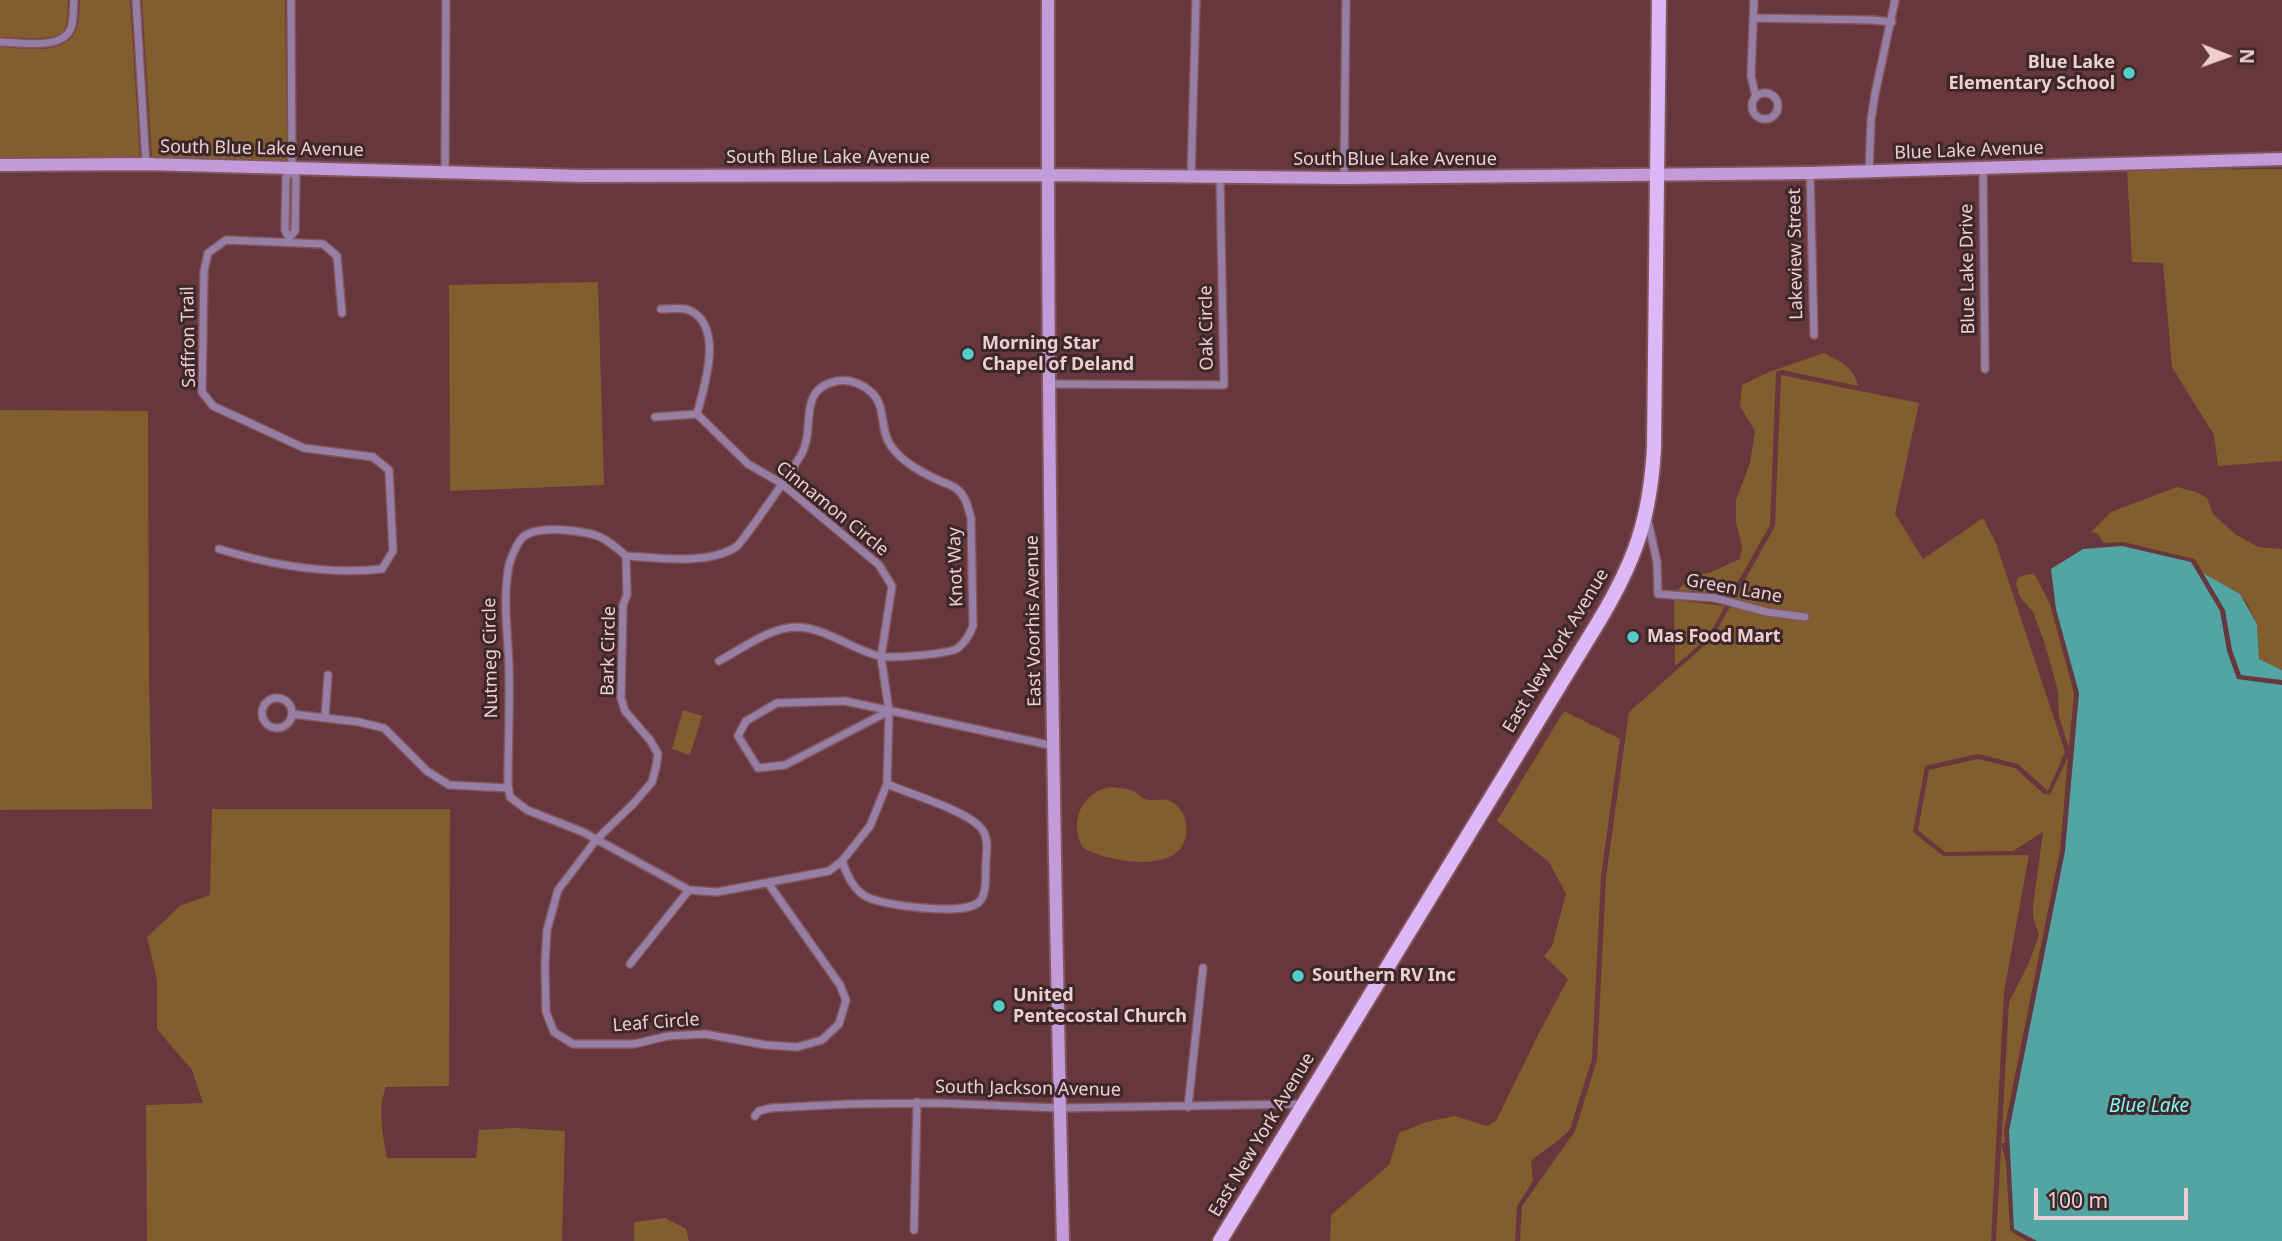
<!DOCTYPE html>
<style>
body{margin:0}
#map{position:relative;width:2282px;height:1241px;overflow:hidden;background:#66373d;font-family:"Noto Sans",sans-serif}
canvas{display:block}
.north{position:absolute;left:2191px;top:21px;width:70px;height:70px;-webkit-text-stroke:5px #3d2729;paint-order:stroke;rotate:91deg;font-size:19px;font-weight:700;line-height:28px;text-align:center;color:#eccfd1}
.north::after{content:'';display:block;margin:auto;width:24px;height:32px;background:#eccfd1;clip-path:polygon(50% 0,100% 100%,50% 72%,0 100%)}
.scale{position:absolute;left:2034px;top:1188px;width:154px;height:32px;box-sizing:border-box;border:4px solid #eccfd1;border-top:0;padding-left:9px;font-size:21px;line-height:24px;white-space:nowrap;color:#eccfd1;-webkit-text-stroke:5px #3d2729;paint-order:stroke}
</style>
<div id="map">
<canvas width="2282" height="1241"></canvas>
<div class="north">N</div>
<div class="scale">100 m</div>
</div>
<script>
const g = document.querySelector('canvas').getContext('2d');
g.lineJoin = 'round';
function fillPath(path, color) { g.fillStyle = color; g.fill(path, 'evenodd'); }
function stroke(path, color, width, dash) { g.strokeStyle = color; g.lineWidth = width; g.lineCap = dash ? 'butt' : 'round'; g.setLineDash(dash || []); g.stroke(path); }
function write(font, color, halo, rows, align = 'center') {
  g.font = font + ' "Noto Sans",sans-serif'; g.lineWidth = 6; g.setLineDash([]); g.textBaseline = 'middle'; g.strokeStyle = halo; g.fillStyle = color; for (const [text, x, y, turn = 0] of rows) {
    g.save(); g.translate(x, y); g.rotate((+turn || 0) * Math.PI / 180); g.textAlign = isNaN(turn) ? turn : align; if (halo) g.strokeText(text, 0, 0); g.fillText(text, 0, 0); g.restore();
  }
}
fillPath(new Path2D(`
 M0,0H68C67,10 69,26 62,33C52,41 13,37 0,37Z
 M80,0H130L140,159L0,160V47C24,48 67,57 77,28C80,20 79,9 80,0Z
 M142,0H285L287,162L152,159Z
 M2282,169V461L2218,466L2214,435L2172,367L2163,263L2132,262L2127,170Z
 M598,282L604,485L450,491L449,285Z
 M1824,353C1839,361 1854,367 1858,386L1782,370L1776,372L1770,525L1730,596L1717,593L1677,590L1696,575L1709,573L1740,559L1742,546L1736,522V500L1750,463L1755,431L1740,406L1742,385L1769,372Z
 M1781,375L1919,403L1895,514L1923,559L1983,518L1996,543L2065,752L2048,791L2018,764L1978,754L1925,766L1913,832L1943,856L2029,855L2004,992L1991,1241H1520L1522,1206L1575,1131L1597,1060L1606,877L1629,712L1712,639L1775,526Z
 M0,410L148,411L149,682L152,809L0,810Z
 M2177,487L2196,492L2207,498L2213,514L2235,534L2258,547L2282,549V670L2259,659L2257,624L2249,607L2240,594L2203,573L2195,559L2123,542L2104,543L2097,533L2091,532L2111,512Z
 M2034,573L2050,604L2074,693L2069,748L2059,717L2058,691L2044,641L2033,612L2020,597L2016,584L2018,577Z
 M1674,600L1725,606L1708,637L1675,666Z
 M683,710L702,716L690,755L672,749Z
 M1564,711L1620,739L1601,876L1592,1059L1570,1129C1563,1139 1542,1151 1531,1161L1533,1181L1517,1206L1515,1241H1330L1331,1215L1389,1165L1399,1133L1426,1122L1455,1116L1487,1126L1496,1121L1539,1033L1568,979L1544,956L1552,946L1566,894L1549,862L1497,821Z
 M2068,757L2060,850L2004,1130L2005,1143H2001L2006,1162L2010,1231L2027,1241H1996L2009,1002L2028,965L2039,935L2033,917V906L2043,832L2013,851L1945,852L1918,830L1929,770L1978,759L2015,768L2044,794L2050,795Z
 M1111,787C1118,788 1127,788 1133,791C1140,795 1142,800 1151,800C1160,800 1164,798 1172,802C1180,807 1185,815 1186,824C1193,877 1109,864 1082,847C1069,821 1082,791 1111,787Z
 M212,809H450L449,1086L386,1087C377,1110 383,1135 387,1158H476L479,1130L514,1128L565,1131L562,1241H147L146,1105L203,1103L192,1070L157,1029V980L147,937L180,906L210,895Z
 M665,1218L686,1229L689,1241H634V1222Z`), '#825e2e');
fillPath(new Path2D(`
 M2122,546L2191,562L2220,611L2227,651L2237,679L2282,685V1241H2037L2014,1229L2009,1131L2065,851L2079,693L2056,609L2051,569L2083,549Z
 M2203,573L2240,594L2257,624L2259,659L2282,670V680L2241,675L2232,650L2225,610Z`), '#52a5a2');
const street = new Path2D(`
 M136,0L146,164
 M1754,0L1751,76L1756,97
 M1754,18L1873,20L1892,22
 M0,42C20,42 62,51 71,28C74,20 73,9 74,0
 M1752 106a13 13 0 1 1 26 0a13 13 0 1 1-26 0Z
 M1983,168L1985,369
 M445,171L446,0
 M1869,172L1871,120L1875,94L1895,0
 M1810,173L1814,335
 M1191,177L1196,0
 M1344,178L1346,0
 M289,238L285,230L286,176L292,172
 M289,243V238L295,231L296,176L292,172L291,0
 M661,309C670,309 682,307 689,310C725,326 704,387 697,414
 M1048,384L1224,385L1220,178
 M1647,517L1657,562L1658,594L1715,598L1767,612L1805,617
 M219,549C271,565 327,575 382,569L393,551L389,470L373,457L304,448L213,406L202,392L204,271L208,253L226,240L323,244L337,256L342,313
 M626,556C603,535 596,533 565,530C553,529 533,529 523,537C516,544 509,562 508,571C503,603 508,635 509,667C510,706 508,746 508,785L510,797L527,810L583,832L689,890L717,892L829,871L842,861L870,826L887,784L889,711L881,657L892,586L879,565L781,483L748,464L697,414L655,417
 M719,661C742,649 770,627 797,627C826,628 851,649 879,656C889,659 950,654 958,648C965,642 970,634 973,626L971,518C968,508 966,496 957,489C952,485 944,483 938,480C921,472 902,462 891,446C879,430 887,406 871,392C862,384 850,379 837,381C797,389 815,427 803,451C799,461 741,544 736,547C708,565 659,558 626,556L627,595L623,605L621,698L625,711L650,740L658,754L656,767L652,782L634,803L596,840L558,890L547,930L545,964L546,1012L554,1032L573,1044H634L668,1036L705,1034L766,1045L797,1047L822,1040L839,1024L846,1000L840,985L768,883
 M262 713a15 15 0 1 1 30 0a15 15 0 1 1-30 0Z
 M889,711L785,765L758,768L738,736L746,721L777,703L845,701L1054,746
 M292,714L359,722L384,728L427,771L449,785L508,788
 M325,717L328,675
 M842,861C847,874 852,888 865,896C881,906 966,916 979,902C988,893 985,873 986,861C987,848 989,835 979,826C962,809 910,794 887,784
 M630,964L689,890
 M1188,1107L1203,968
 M755,1116L759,1111L771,1108L849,1104L937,1103L1059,1108L1303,1104
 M914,1230L917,1102`);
const secondary = new Path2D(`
 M1048,0C1047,414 1053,827 1063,1241
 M0,165L146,164L581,176L1048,175L1344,178L1810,173L2282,159`);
const primary = new Path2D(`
 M1220,1241L1599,621C1635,561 1650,519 1654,448L1659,0`);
stroke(street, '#81555b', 10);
stroke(secondary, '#81555b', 16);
stroke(primary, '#81555b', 18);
stroke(street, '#967ea5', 7);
stroke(secondary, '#c29bd9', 12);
stroke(primary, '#deb7f6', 14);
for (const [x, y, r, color] of [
 [2129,73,7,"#53cdc9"],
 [968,354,7,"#53cdc9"],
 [1633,637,7,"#53cdc9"],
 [1298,976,7,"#53cdc9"],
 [999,1006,7,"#53cdc9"]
]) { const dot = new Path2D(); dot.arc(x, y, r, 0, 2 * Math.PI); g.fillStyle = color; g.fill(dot); stroke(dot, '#3d2729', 2.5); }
write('bold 18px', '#eccfd1', '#3d2729', [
 ["Blue Lake",2115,63,"right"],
 ["Elementary School",2115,84,"right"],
 ["Morning Star",982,344],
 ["Chapel of Deland",982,365],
 ["Mas Food Mart",1647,637],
 ["Southern RV Inc",1312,976],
 ["United",1013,996],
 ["Pentecostal Church",1013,1017]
], 'left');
write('18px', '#eccfd1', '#3d2729', [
 ["South Blue Lake Avenue",262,149,1],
 ["Blue Lake Avenue",1969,151,-2],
 ["South Blue Lake Avenue",828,158],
 ["South Blue Lake Avenue",1395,160],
 ["Lakeview Street",1796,254,-91],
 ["Blue Lake Drive",1968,269,-91],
 ["Oak Circle",1207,328,-91],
 ["Saffron Trail",189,337,-91],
 ["Cinnamon Circle",832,509,39],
 ["Knot Way",956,567,-92],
 ["Green Lane",1734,589,10],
 ["East Voorhis Avenue",1034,621,-91],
 ["Bark Circle",609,651,-89],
 ["East New York Avenue",1556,651,-59],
 ["Nutmeg Circle",491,658,-91],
 ["Leaf Circle",656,1023,-4],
 ["South Jackson Avenue",1028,1089,1],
 ["East New York Avenue",1262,1135,-59]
]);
write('italic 19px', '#7ffbf6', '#3d2729', [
 ["Blue Lake",2149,1107]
]);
</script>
